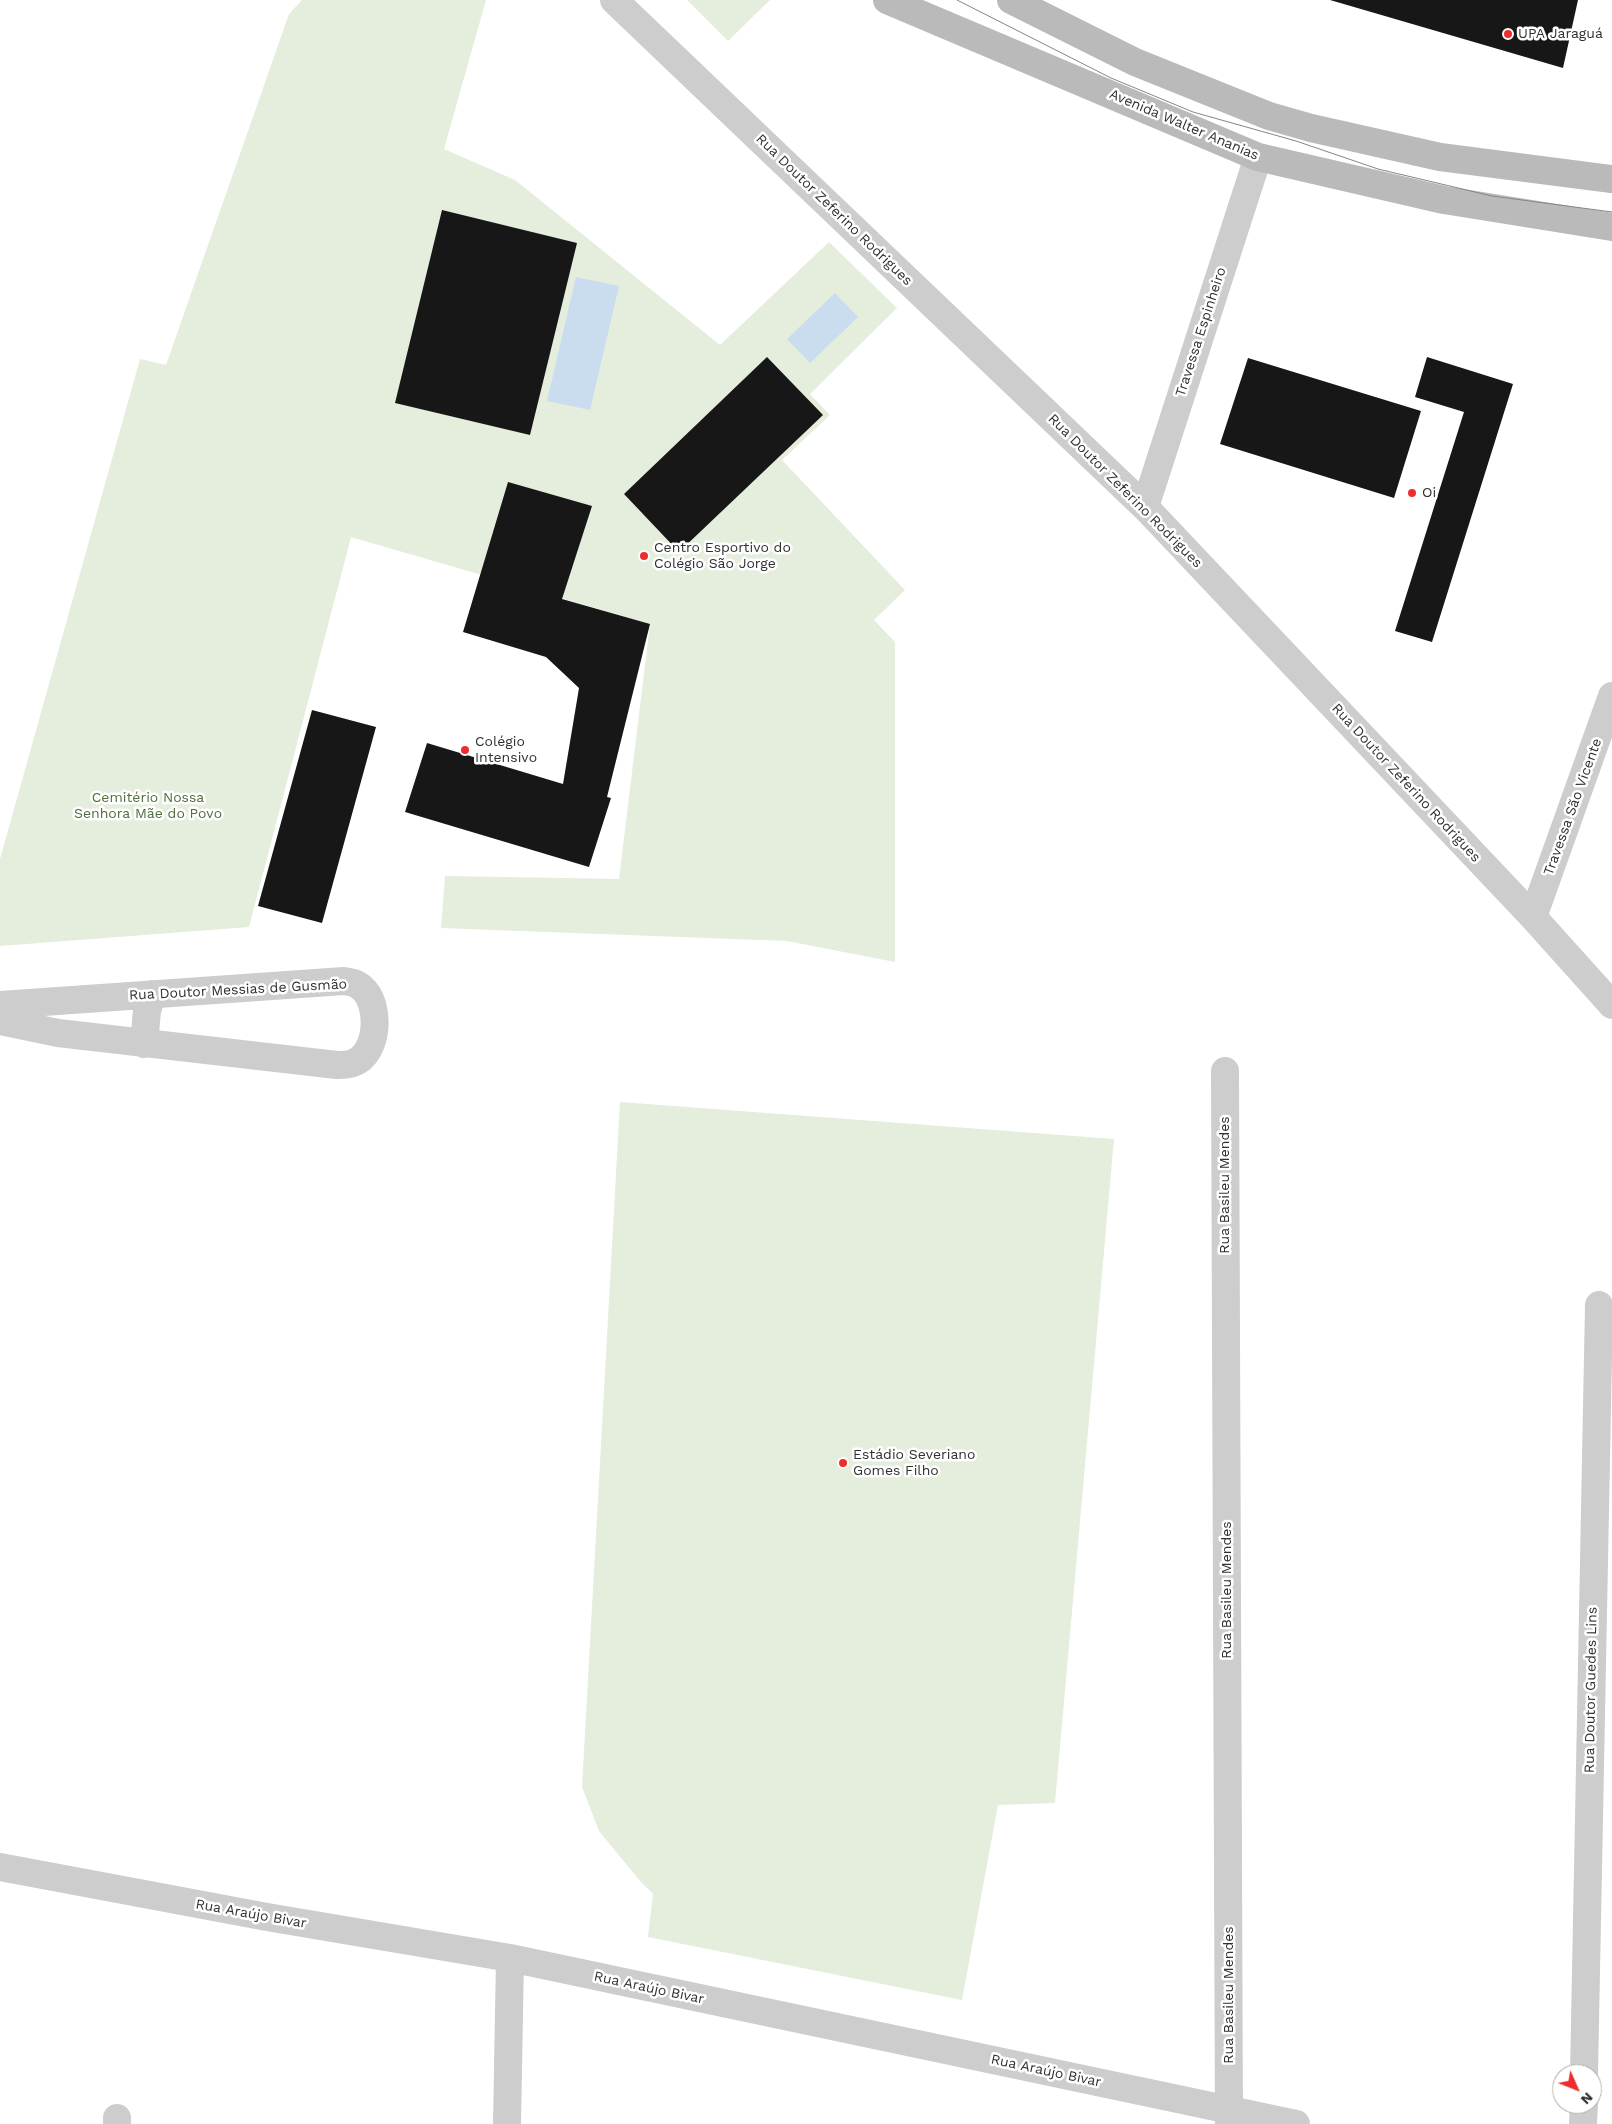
<!DOCTYPE html>
<meta charset="utf-8">
<style>
body{margin:0}
#map{position:relative;width:1612px;height:2124px;overflow:hidden;background:#fff;font-family:"Work Sans",sans-serif}
canvas{display:block}
.north{position:absolute;left:1552px;top:2064px;width:50px;height:50px;box-sizing:border-box;background:#fff;border:1px solid #acacac;border-radius:50%;rotate:134deg;font-size:14px;font-weight:700;line-height:20px;text-align:center;color:#303030}
.north::after{content:'';display:block;margin:auto;width:18px;height:22px;background:#ed2c2c;clip-path:polygon(50% 0,100% 100%,50% 72%,0 100%)}
</style>
<div id="map">
<canvas width="1612" height="2124"></canvas>
<div class="north">N</div>
</div>
<script>
const g = document.querySelector('canvas').getContext('2d');
g.lineJoin = 'round';
function fillPath(path, color) { g.fillStyle = color; g.fill(path, 'evenodd'); }
function stroke(path, color, width, dash) { g.strokeStyle = color; g.lineWidth = width; g.lineCap = dash ? 'butt' : 'round'; g.setLineDash(dash || []); g.stroke(path); }
function write(font, color, halo, rows, align = 'center') {
  g.font = font + ' "Work Sans",sans-serif'; g.lineWidth = 5; g.setLineDash([]); g.textBaseline = 'middle'; g.strokeStyle = halo; g.fillStyle = color; for (const [text, x, y, turn = 0] of rows) {
    g.save(); g.translate(x, y); g.rotate((+turn || 0) * Math.PI / 180); g.textAlign = isNaN(turn) ? turn : align; if (halo) g.strokeText(text, 0, 0); g.fillText(text, 0, 0); g.restore();
  }
}
fillPath(new Path2D(`
 M302,0H486L444,149L515,180L720,345L829,242L897,308L810,394L830,415L782,460L905,590L874,620L895,642V962L787,941L441,928L445,876L619,879L650,624L351,537L249,927L0,946V859L140,359L166,365L289,14Z
 M687,0H770L728,41Z
 M620,1102L1114,1139L1055,1803L998,1805L962,2000L648,1937L653,1894L640,1881L599,1831L582,1787Z`), '#e5eddd');
fillPath(new Path2D(`
 M576,277L619,286L590,410L547,401Z
 M835,293L858,317L810,363L787,339Z`), '#c9ddee');
fillPath(new Path2D(`
 M1330,0H1578L1563,68Z
 M442,210L577,243L530,435L395,403Z
 M767,357L823,415L679,552L624,494Z
 M1427,357L1513,384L1432,642L1395,631L1464,412L1415,397Z
 M1248,358L1421,411L1394,498L1220,444Z
 M508,482L592,506L562,599L650,624L607,797L611,798L589,867L405,812L427,743L563,784L579,688L546,657L463,632Z
 M312,710L376,727L322,923L258,906Z`), '#171717');
stroke(new Path2D(`
 M614,0L1145,507L1533,917L1612,1005
 M1145,507L1258,157
 M1533,917L1612,696
 M0,1005L344,981C351,982 357,983 362,988C381,1004 379,1054 353,1063C348,1065 342,1065 337,1065L58,1033L0,1021
 M144,1044L147,1011L152,994
 M1225,1071L1229,2124
 M0,1867L267,1917L510,1958L1296,2124
 M1584,2074L1599,1305
 M117,2118V2124
 M507,2124L510,1958
 M1583,2124L1584,2104`), '#cdcdcd', 28);
stroke(new Path2D(`
 M887,0L1258,157L1444,200L1612,227
 M1011,0L1135,62L1269,116L1311,128L1440,157L1612,179`), '#bababa', 28);
stroke(new Path2D(`
 M957,0L1111,78L1193,112L1296,141L1378,169L1492,196L1612,212`), '#858585', 1);
for (const [x, y, r, color] of [
 [1508,34,5,"#ed2c2c"],
 [1412,493,5,"#ed2c2c"],
 [644,556,5,"#ed2c2c"],
 [465,750,5,"#ed2c2c"],
 [843,1463,5,"#ed2c2c"]
]) { const dot = new Path2D(); dot.arc(x, y, r, 0, 2 * Math.PI); g.fillStyle = color; g.fill(dot); stroke(dot, '#fff', 2); }
write('14px', '#303030', '#fff', [
 ["UPA Jaraguá",1518,34],
 ["Oi",1422,493],
 ["Centro Esportivo do",654,548],
 ["Colégio São Jorge",654,564],
 ["Colégio",475,742],
 ["Intensivo",475,758],
 ["Estádio Severiano",853,1455],
 ["Gomes Filho",853,1471]
], 'left');
write('14px', '#303030', '#fff', [
 ["Avenida Walter Ananias",1184,125,23],
 ["Rua Doutor Zeferino Rodrigues",834,210,44],
 ["Travessa Espinheiro",1201,332,-72],
 ["Rua Doutor Zeferino Rodrigues",1125,491,45],
 ["Rua Doutor Zeferino Rodrigues",1406,783,47],
 ["Travessa São Vicente",1573,807,-70],
 ["Rua Doutor Messias de Gusmão",238,990,-3],
 ["Rua Basileu Mendes",1225,1185,-90],
 ["Rua Basileu Mendes",1227,1590,-90],
 ["Rua Doutor Guedes Lins",1591,1690,-89],
 ["Rua Araújo Bivar",251,1914,10],
 ["Rua Araújo Bivar",649,1988,12],
 ["Rua Basileu Mendes",1229,1995,-90],
 ["Rua Araújo Bivar",1046,2071,12]
]);
write('14px', '#4f6e3b', '#fff', [
 ["Cemitério Nossa",148,798],
 ["Senhora Mãe do Povo",148,814]
]);
</script>
